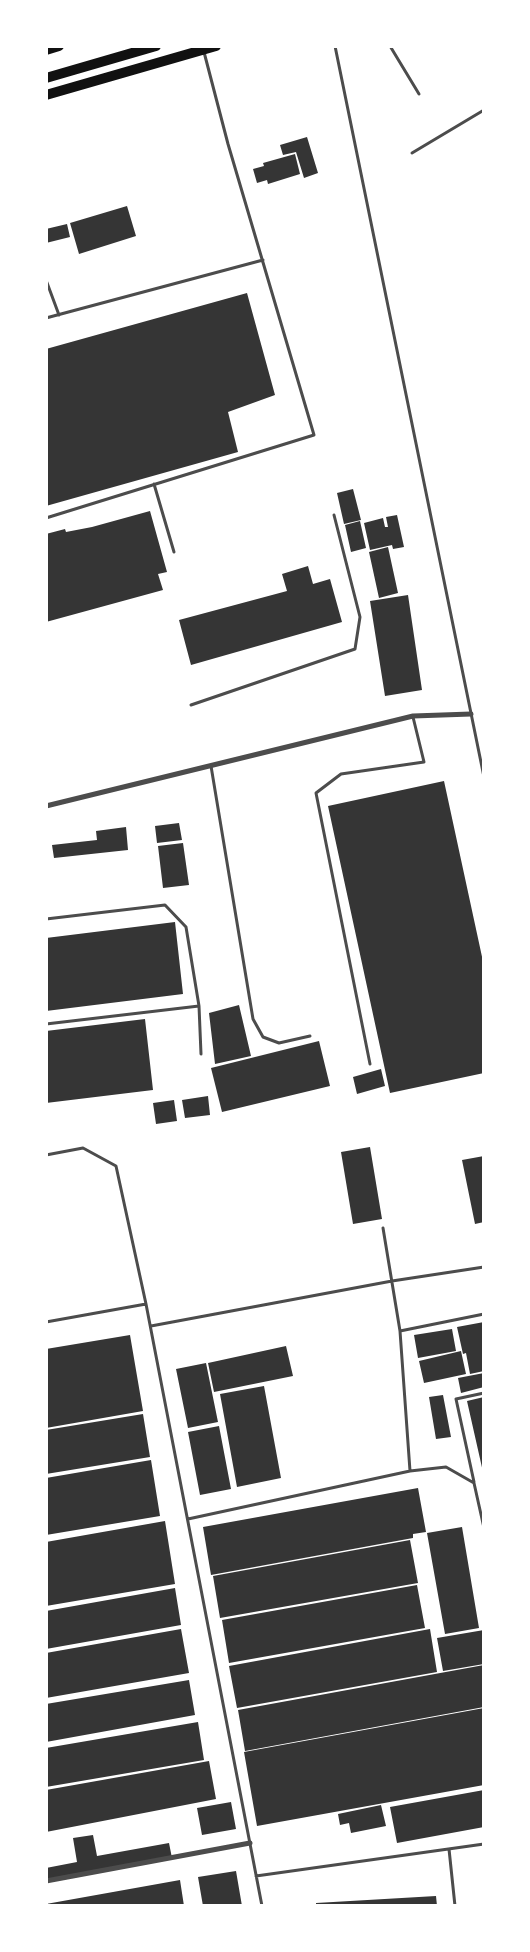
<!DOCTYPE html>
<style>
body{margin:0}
#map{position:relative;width:530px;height:1952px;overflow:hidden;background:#fff;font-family:"Roboto Condensed",sans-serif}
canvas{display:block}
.frame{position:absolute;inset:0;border:48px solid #fff;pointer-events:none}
</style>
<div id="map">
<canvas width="530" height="1952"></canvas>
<div class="frame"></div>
</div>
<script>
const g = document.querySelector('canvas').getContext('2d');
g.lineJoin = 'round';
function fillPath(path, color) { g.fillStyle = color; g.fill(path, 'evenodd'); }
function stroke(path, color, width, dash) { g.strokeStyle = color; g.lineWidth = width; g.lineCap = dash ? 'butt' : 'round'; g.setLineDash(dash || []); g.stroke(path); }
fillPath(new Path2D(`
 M307,137L318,173L304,178L296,152L283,155L280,145Z
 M295,154L300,174L268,184L267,180L257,183L253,169L264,166L263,163Z
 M127,206L136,236L79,254L70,223Z
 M67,224L70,237L46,243V229Z
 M247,293L275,395L228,412L238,452L46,506V349Z
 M353,489L361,520L344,524L337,493Z
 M150,511L167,572L158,574L163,590L46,622V534L65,529L66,532L92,527Z
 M397,515L404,547L393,549L392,545L370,550L364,523L383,518L385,527H388L386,517Z
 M360,521L366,548L351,552L345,525Z
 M388,547L398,593L379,598L369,552Z
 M308,566L313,584L330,579L342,622L191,665L179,620L287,591L282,574Z
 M408,595L422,690L385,696L370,601Z
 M444,781L484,966V1073L390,1093L328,806Z
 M179,823L182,840L157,843L155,826Z
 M126,827L128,850L54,858L52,845L97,840L96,831Z
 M183,843L189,885L163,888L158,846Z
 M175,922L183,994L46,1011V938Z
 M239,1005L251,1056L215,1064L209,1013Z
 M145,1019L153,1090L46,1103V1031Z
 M319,1041L330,1086L222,1112L211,1068Z
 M381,1069L385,1086L357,1094L353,1077Z
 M208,1096L210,1115L185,1118L182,1100Z
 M174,1100L177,1121L156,1124L153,1103Z
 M370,1147L382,1219L353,1224L341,1152Z
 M484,1156V1222L475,1224L462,1160Z
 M484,1322V1371L470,1374L466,1353L463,1354L457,1327Z
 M452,1329L456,1351L418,1358L414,1335Z
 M130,1335L143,1411L46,1428V1349Z
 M286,1346L293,1376L214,1392L208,1363Z
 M461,1351L466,1374L424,1383L419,1361Z
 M206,1363L218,1422L188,1428L176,1369Z
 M484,1373V1387L461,1393L458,1378Z
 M264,1386L281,1478L237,1487L220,1394Z
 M443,1395L451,1437L436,1439L429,1397Z
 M484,1397V1472H483L467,1401Z
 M143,1414L150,1457L46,1474V1430Z
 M219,1426L231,1489L200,1495L188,1432Z
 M151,1460L160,1516L46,1535V1478Z
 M418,1488L426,1532L413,1534V1538L211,1575L203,1527Z
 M165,1521L175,1584L46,1606V1542Z
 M462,1527L479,1628L445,1634L427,1533Z
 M410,1540L418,1583L220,1618L213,1576Z
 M417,1585L425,1628L229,1663L222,1620Z
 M175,1588L181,1625L46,1649V1611Z
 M181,1629L189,1673L46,1698V1653Z
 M430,1629L437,1672L237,1708L229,1666Z
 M484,1630V1664L443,1671L437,1638Z
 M484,1665V1707L245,1751L238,1710Z
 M189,1680L195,1715L46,1742V1704Z
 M484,1708V1785L257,1826L244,1752Z
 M198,1722L204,1760L46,1787V1748Z
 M209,1761L216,1799L46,1832V1790Z
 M484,1790V1827L397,1843L390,1807Z
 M231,1802L236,1829L202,1835L197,1808Z
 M381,1805L386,1826L351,1833L349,1823L340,1825L338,1814Z
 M93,1835L97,1856L169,1843L172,1858L46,1881V1868L77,1862L73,1838Z
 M236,1871L242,1906H203L198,1877Z
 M180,1880L184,1906H46V1904Z
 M436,1896L437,1906H316V1903Z`), '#353535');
stroke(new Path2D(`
 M335,46L484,777
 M390,46L419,94
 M412,153L484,110
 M46,280L59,315
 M46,318L263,260
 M154,484L174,552
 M46,518L314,435L228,144L204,52
 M191,705L355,649L360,617L334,515
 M211,766L253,1019L263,1037L279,1043L310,1036
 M46,919L165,905L186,927L199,1006L201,1054
 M46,1024L199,1006
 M370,1064L316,793L341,774L424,762L413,717
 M46,1155L83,1148L116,1166L146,1304L262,1906
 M46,1322L146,1304
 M151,1326L392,1281L484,1267
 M400,1331L484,1314
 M410,1471L446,1467L474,1483L484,1528
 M474,1482L456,1399L484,1393
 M188,1519L410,1471L400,1331L383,1228
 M449,1849L455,1906
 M256,1876L484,1844`), '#4c4c4c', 3);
stroke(new Path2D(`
 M46,806L413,716L471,714
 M46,1881L250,1843`), '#4c4c4c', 5);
stroke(new Path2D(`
 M46,50L59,46
 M46,78L156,46
 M46,95L216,46`), '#111', 10);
</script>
